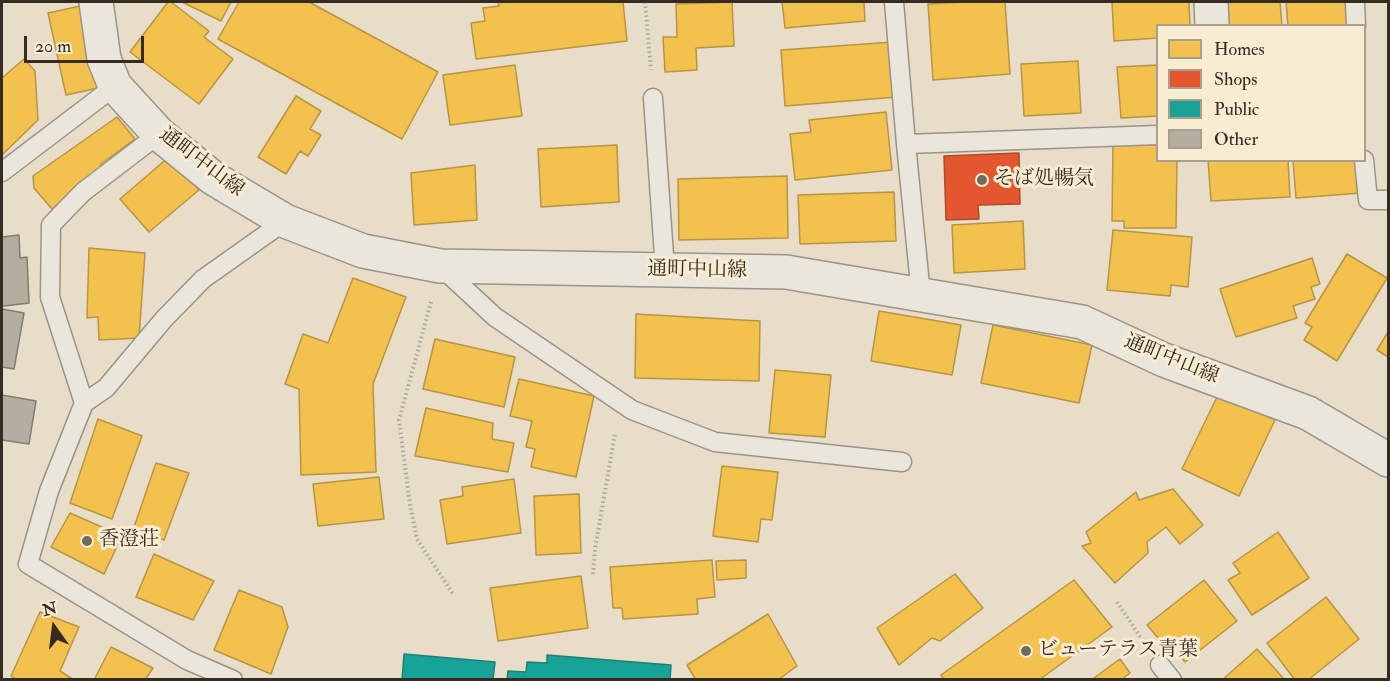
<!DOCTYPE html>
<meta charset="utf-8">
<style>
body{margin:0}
#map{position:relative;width:1390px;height:681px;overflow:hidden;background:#e7ddc9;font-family:"IM FELL Double Pica",serif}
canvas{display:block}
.frame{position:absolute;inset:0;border:3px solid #342c22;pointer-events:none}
.legend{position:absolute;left:1156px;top:24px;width:210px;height:138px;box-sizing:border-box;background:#f8ecd3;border:2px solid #aa9f8c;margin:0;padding:8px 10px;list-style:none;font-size:18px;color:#342c22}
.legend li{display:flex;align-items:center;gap:12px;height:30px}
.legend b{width:30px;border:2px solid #aa9f8c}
.north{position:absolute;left:24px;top:597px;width:60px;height:60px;-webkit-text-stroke:4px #f8ecd3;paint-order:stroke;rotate:346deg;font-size:16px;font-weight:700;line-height:24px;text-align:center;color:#342c22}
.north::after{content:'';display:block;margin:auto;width:21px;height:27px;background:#342c22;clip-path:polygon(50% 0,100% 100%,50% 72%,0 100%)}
.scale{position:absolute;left:24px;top:36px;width:120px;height:27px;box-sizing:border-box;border:3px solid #342c22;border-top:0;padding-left:8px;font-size:18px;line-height:21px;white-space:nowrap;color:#342c22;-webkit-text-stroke:4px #f8ecd3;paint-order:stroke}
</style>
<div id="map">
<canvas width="1390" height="681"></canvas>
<div class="frame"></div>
<ul class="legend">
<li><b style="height:16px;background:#f2c14e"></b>Homes</li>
<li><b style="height:16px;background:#e4572e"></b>Shops</li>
<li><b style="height:16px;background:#17a398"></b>Public</li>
<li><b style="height:16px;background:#b5aea0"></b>Other</li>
</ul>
<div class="north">N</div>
<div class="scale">20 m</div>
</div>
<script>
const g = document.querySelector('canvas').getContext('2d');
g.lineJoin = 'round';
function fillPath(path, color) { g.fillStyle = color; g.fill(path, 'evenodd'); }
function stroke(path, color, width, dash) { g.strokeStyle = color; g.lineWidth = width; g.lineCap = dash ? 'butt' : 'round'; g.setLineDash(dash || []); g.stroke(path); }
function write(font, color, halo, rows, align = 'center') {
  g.font = font + ' "IM FELL Double Pica","Noto Serif JP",serif'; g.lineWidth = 6; g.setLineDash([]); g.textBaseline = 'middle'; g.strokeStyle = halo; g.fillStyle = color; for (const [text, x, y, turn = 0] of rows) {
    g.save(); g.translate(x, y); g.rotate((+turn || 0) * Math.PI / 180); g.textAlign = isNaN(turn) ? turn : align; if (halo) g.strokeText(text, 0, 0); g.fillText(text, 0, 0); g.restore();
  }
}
const homes = new Path2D(`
 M168,2H171L209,31L204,37L233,59L199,104L130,52Z
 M182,2H231L221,21Z
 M239,2H309L438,72L402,139L218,39Z
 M498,2H623L627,41L476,59L471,23L485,21L483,8L499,6Z
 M732,2L734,46L696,48L697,70L665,72L663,37H677L676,4Z
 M782,2H864L865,21L785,28Z
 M964,2H1005L1010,74L933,80L928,4Z
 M1112,2H1189L1190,26H1158V38L1114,41Z
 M1221,2H1280L1282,26H1222Z
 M1286,2H1351L1352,26H1288Z
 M85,5L103,87L66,95L48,13Z
 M893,42L897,97L785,106L781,50Z
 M24,59L35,71L38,120L2,155V78Z
 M1078,61L1081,113L1024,116L1021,64Z
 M515,65L522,116L450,125L443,75Z
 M1158,65V116L1121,118L1117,67Z
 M296,96L321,111L310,129L321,135L308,156L300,151L286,174L258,157Z
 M886,112L892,170L795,180L790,134L811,132L809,120Z
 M117,117L135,139L101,164L99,171L52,209L34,188L33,176Z
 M1113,144L1158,145V160H1177L1176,228H1124V221H1112Z
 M617,145L619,202L541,207L538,149Z
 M170,156L199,190L149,232L120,199Z
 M1208,160H1288L1290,197L1211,201Z
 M1293,160H1359L1361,193L1296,198Z
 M475,165L477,220L414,225L411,173Z
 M787,176L788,238L679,240L678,179Z
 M894,192L896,241L800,244L798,195Z
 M1023,221L1025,269L954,273L952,225Z
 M1113,230L1192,237L1188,287L1171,285L1170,296L1107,290Z
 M89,248L145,253L139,338L99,340L98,317L87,318Z
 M1347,254L1387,278L1337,361L1304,340L1312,327L1305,323Z
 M1312,258L1320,284L1311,287L1315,299L1293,306L1297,318L1236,337L1220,289Z
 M353,278L406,297L373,384L376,472L301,475L299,389L285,384L303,334L328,343Z
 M879,311L961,325L952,375L871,361Z
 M636,314L760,321L759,381L635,378Z
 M993,325L1092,345L1079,403L981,383Z
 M1388,332V357L1377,350Z
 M435,339L515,357L504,407L423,389Z
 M775,370L831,375L825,437L769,433Z
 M519,379L594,396L576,477L531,467L535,449L526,447L532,421L510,416Z
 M1219,393L1275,420L1239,496L1182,469Z
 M426,408L493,423L492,439L514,443L508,472L415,456Z
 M98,419L142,436L112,519L70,503Z
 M156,463L189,473L164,540L133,530Z
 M722,466L778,472L772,520L761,519L758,542L713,536Z
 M379,477L384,519L318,526L313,484Z
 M514,479L521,533L447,544L440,500L463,496L462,487Z
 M1173,489L1203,525L1180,544L1166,527L1147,542L1148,553L1115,583L1082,546L1091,543L1086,532L1136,492L1139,500Z
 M579,494L581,553L536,555L534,496Z
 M70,513L122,536L104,574L51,547Z
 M1278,532L1309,578L1252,615L1228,580L1240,573L1233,563Z
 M154,554L214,581L193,620L136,597Z
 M712,560L715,597L697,599L698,614L623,619L622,608H613L610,567Z
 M746,560V578L717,580L716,561Z
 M955,574L983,608L940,641L932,638L899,665L877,628Z
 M581,576L588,628L498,641L490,588Z
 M1074,580L1112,627L1039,680H944L941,675Z
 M1204,580L1237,621L1185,662L1171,645L1165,646L1147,625Z
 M239,590L282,607L288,627L271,674L214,650Z
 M1326,597L1359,639L1308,680H1295L1267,643Z
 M40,612L79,627L60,671L74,680H17L11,676Z
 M768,614L797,666L778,680H696L687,665Z
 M111,647L153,668L145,680H94Z
 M1257,649L1285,680H1222Z
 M1120,659L1130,673L1121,680H1091Z`);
fillPath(homes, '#f2c14e');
stroke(homes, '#b99441', 1.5);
const shops = new Path2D(`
 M1019,153L1020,204L978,205L979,219L946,220L944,156Z`);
fillPath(shops, '#e4572e');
stroke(shops, '#af4a2a', 1.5);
const public = new Path2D(`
 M404,654L495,662L493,680H402Z
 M547,655L671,665L670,680H507L508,671L526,672L527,662L547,663Z`);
fillPath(public, '#17a398');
stroke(public, '#207f75', 1.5);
const building = new Path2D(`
 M19,235L20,258L27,257L29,303L4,306H2V237Z
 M2,309L24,313L14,369L2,367Z
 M2,395L36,401L29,444L2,440Z`);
fillPath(building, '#b5aea0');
stroke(building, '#817b70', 1.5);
const service = new Path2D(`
 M894,2L906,144
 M1355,2L1356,26
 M653,98L665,270
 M159,134L83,192L51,225L50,297L84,403L49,491L28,564L187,660L233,680
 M1364,160L1368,200H1388
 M2,172L115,86
 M441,267L495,317L632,410L715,442L902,462
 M921,295L906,144L1158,135
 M84,403L106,388L164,319L203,279L285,221
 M1160,665L1172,680`);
const minor = new Path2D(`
 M96,2L104,59L115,86L159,134L213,178L285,221L363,251L440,266L786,272L1082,322L1164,360L1308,413L1388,460
 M1211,2L1212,26`);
stroke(service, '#9a9387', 21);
stroke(minor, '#9a9387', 36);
stroke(new Path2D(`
 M645,2L651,70
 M431,302L399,420L410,505L417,539L453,594
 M593,574L595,549L615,433
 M1117,602L1143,641`), '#aba69e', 4, [1.5, 3]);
stroke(service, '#ebe6dc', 18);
stroke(minor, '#ebe6dc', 33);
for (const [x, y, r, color] of [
 [982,180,6,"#736a5c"],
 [87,541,6,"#736a5c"],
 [1026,651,6,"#736a5c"]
]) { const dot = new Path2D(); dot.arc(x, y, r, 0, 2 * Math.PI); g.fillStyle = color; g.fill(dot); stroke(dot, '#f8ecd3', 2); }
write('20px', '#342c22', '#f8ecd3', [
 ["通町中山線",201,163,37],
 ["通町中山線",697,271,1],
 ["通町中山線",1171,360,22]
]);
write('20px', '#342c22', '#f8ecd3', [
 ["そば処暢気",994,180],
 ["香澄荘",99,541],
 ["ビューテラス青葉",1038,651]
], 'left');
</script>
